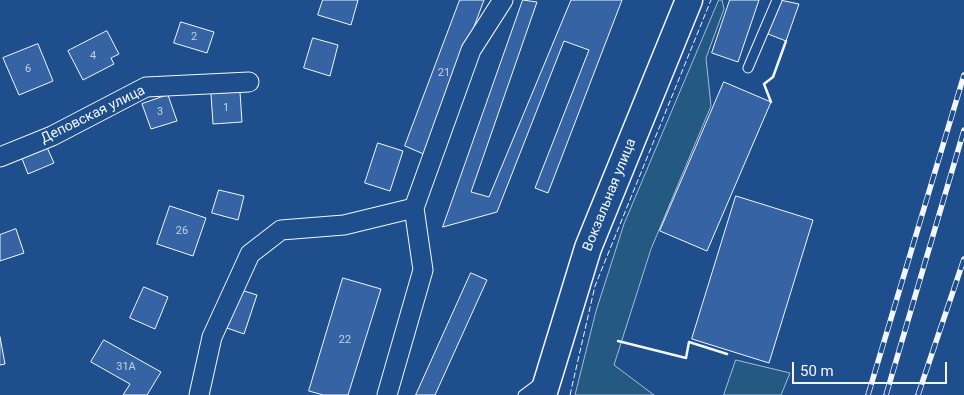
<!DOCTYPE html>
<meta charset="utf-8">
<style>
body{margin:0}
#map{position:relative;width:964px;height:395px;overflow:hidden;background:#1f4e8c;font-family:Roboto,sans-serif}
canvas{display:block}
.scale{position:absolute;left:792px;top:362px;width:155px;height:22px;box-sizing:border-box;border:2px solid #f2f6ff;border-top:0;padding-left:6px;font-size:15px;line-height:18px;white-space:nowrap;color:#f2f6ff;-webkit-text-stroke:4px #1f4e8c;paint-order:stroke}
</style>
<div id="map">
<canvas width="964" height="395"></canvas>
<div class="scale">50 m</div>
</div>
<script>
const g = document.querySelector('canvas').getContext('2d');
g.lineJoin = 'round';
function fillPath(path, color) { g.fillStyle = color; g.fill(path, 'evenodd'); }
function stroke(path, color, width, dash) { g.strokeStyle = color; g.lineWidth = width; g.lineCap = dash ? 'butt' : 'round'; g.setLineDash(dash || []); g.stroke(path); }
function write(font, color, halo, rows, align = 'center') {
  g.font = font + ' Roboto,sans-serif'; g.lineWidth = 4; g.setLineDash([]); g.textBaseline = 'middle'; g.strokeStyle = halo; g.fillStyle = color; for (const [text, x, y, turn = 0] of rows) {
    g.save(); g.translate(x, y); g.rotate((+turn || 0) * Math.PI / 180); g.textAlign = isNaN(turn) ? turn : align; if (halo) g.strokeText(text, 0, 0); g.fillText(text, 0, 0); g.restore();
  }
}
const green = new Path2D(`
 M719,0H722L724,9L706,58L711,106L651,249L614,365L654,395H575L596,311L624,224Z
 M736,360L790,373L781,395H724Z`);
fillPath(green, '#245a82');
stroke(green, '#a8bbd7', 1);
const building = new Path2D(`
 M323,0H358L351,25L318,15Z
 M460,0H484L426,155L405,146Z
 M523,0L537,2L471,192L489,197L571,0H622L548,193L535,188L589,50L564,41L497,212L443,227Z
 M730,0H759L738,62L712,53Z
 M780,0L799,4L786,41L768,34Z
 M181,22L214,32L207,53L174,43Z
 M107,31L119,54L111,58L114,64L83,80L68,51Z
 M313,38L338,45L330,76L304,68Z
 M38,44L53,81L19,95L3,58Z
 M724,82L771,102L707,251L660,231Z
 M240,92L242,122L213,124L211,94Z
 M168,95L177,121L151,129L142,104Z
 M378,143L403,151L390,191L365,183Z
 M46,145L54,163L28,174L21,156Z
 M219,190L244,196L238,220L212,213Z
 M736,196L813,220L769,363L692,339Z
 M170,206L206,218L193,256L157,244Z
 M16,229L24,253L0,261V235Z
 M471,273L487,280L435,395H416Z
 M343,278L381,289L348,395H323L309,391Z
 M144,287L168,297L155,329L130,318Z
 M241,290L257,295L244,334L227,328Z
 M0,337L5,364L0,365Z
 M104,340L161,372L147,395H123L130,384L91,362Z`);
fillPath(building, '#3563a3');
stroke(building, '#f2f6ff', 1);
const lane = new Path2D(`
 M748,68L777,0
 M523,395L539,383`);
const street = new Path2D(`
 M0,157L52,136L146,87L249,82
 M199,395L212,337L250,254L281,230L344,225L414,208L471,50L503,0
 M387,395L423,270L414,208`);
const secondary = new Path2D(`
 M543,395L588,248L689,0`);
stroke(lane, '#f2f6ff', 11);
stroke(street, '#f2f6ff', 21);
stroke(secondary, '#f2f6ff', 29);
stroke(lane, '#1f4e8c', 9);
stroke(street, '#1f4e8c', 19);
stroke(secondary, '#1f4e8c', 26);
const rail = new Path2D(`
 M868,395L964,75
 M886,395L964,130
 M918,395L964,259`);
stroke(rail, '#f2f6ff', 5.5);
stroke(rail, '#1f4e8c', 4, [11]);
stroke(new Path2D(`
 M570,395L595,286L711,0`), '#f2f6ff', 1, [6, 2.5]);
stroke(new Path2D(`
 M771,102L764,84L773,77L786,41
 M618,341L686,358L689,342L727,354`), '#f2f6ff', 2.5);
write('11px', '#c3d1e8', null, [
 ["2",194,37],
 ["4",93,56],
 ["6",28,69],
 ["21",444,73],
 ["1",226,108],
 ["3",160,112],
 ["26",182,231],
 ["22",345,340],
 ["31А",126,367]
]);
write('14px', '#f2f6ff', '#1f4e8c', [
 ["Деповская улица",93,115,-26],
 ["Вокзальная улица",610,195,-68]
]);
</script>
